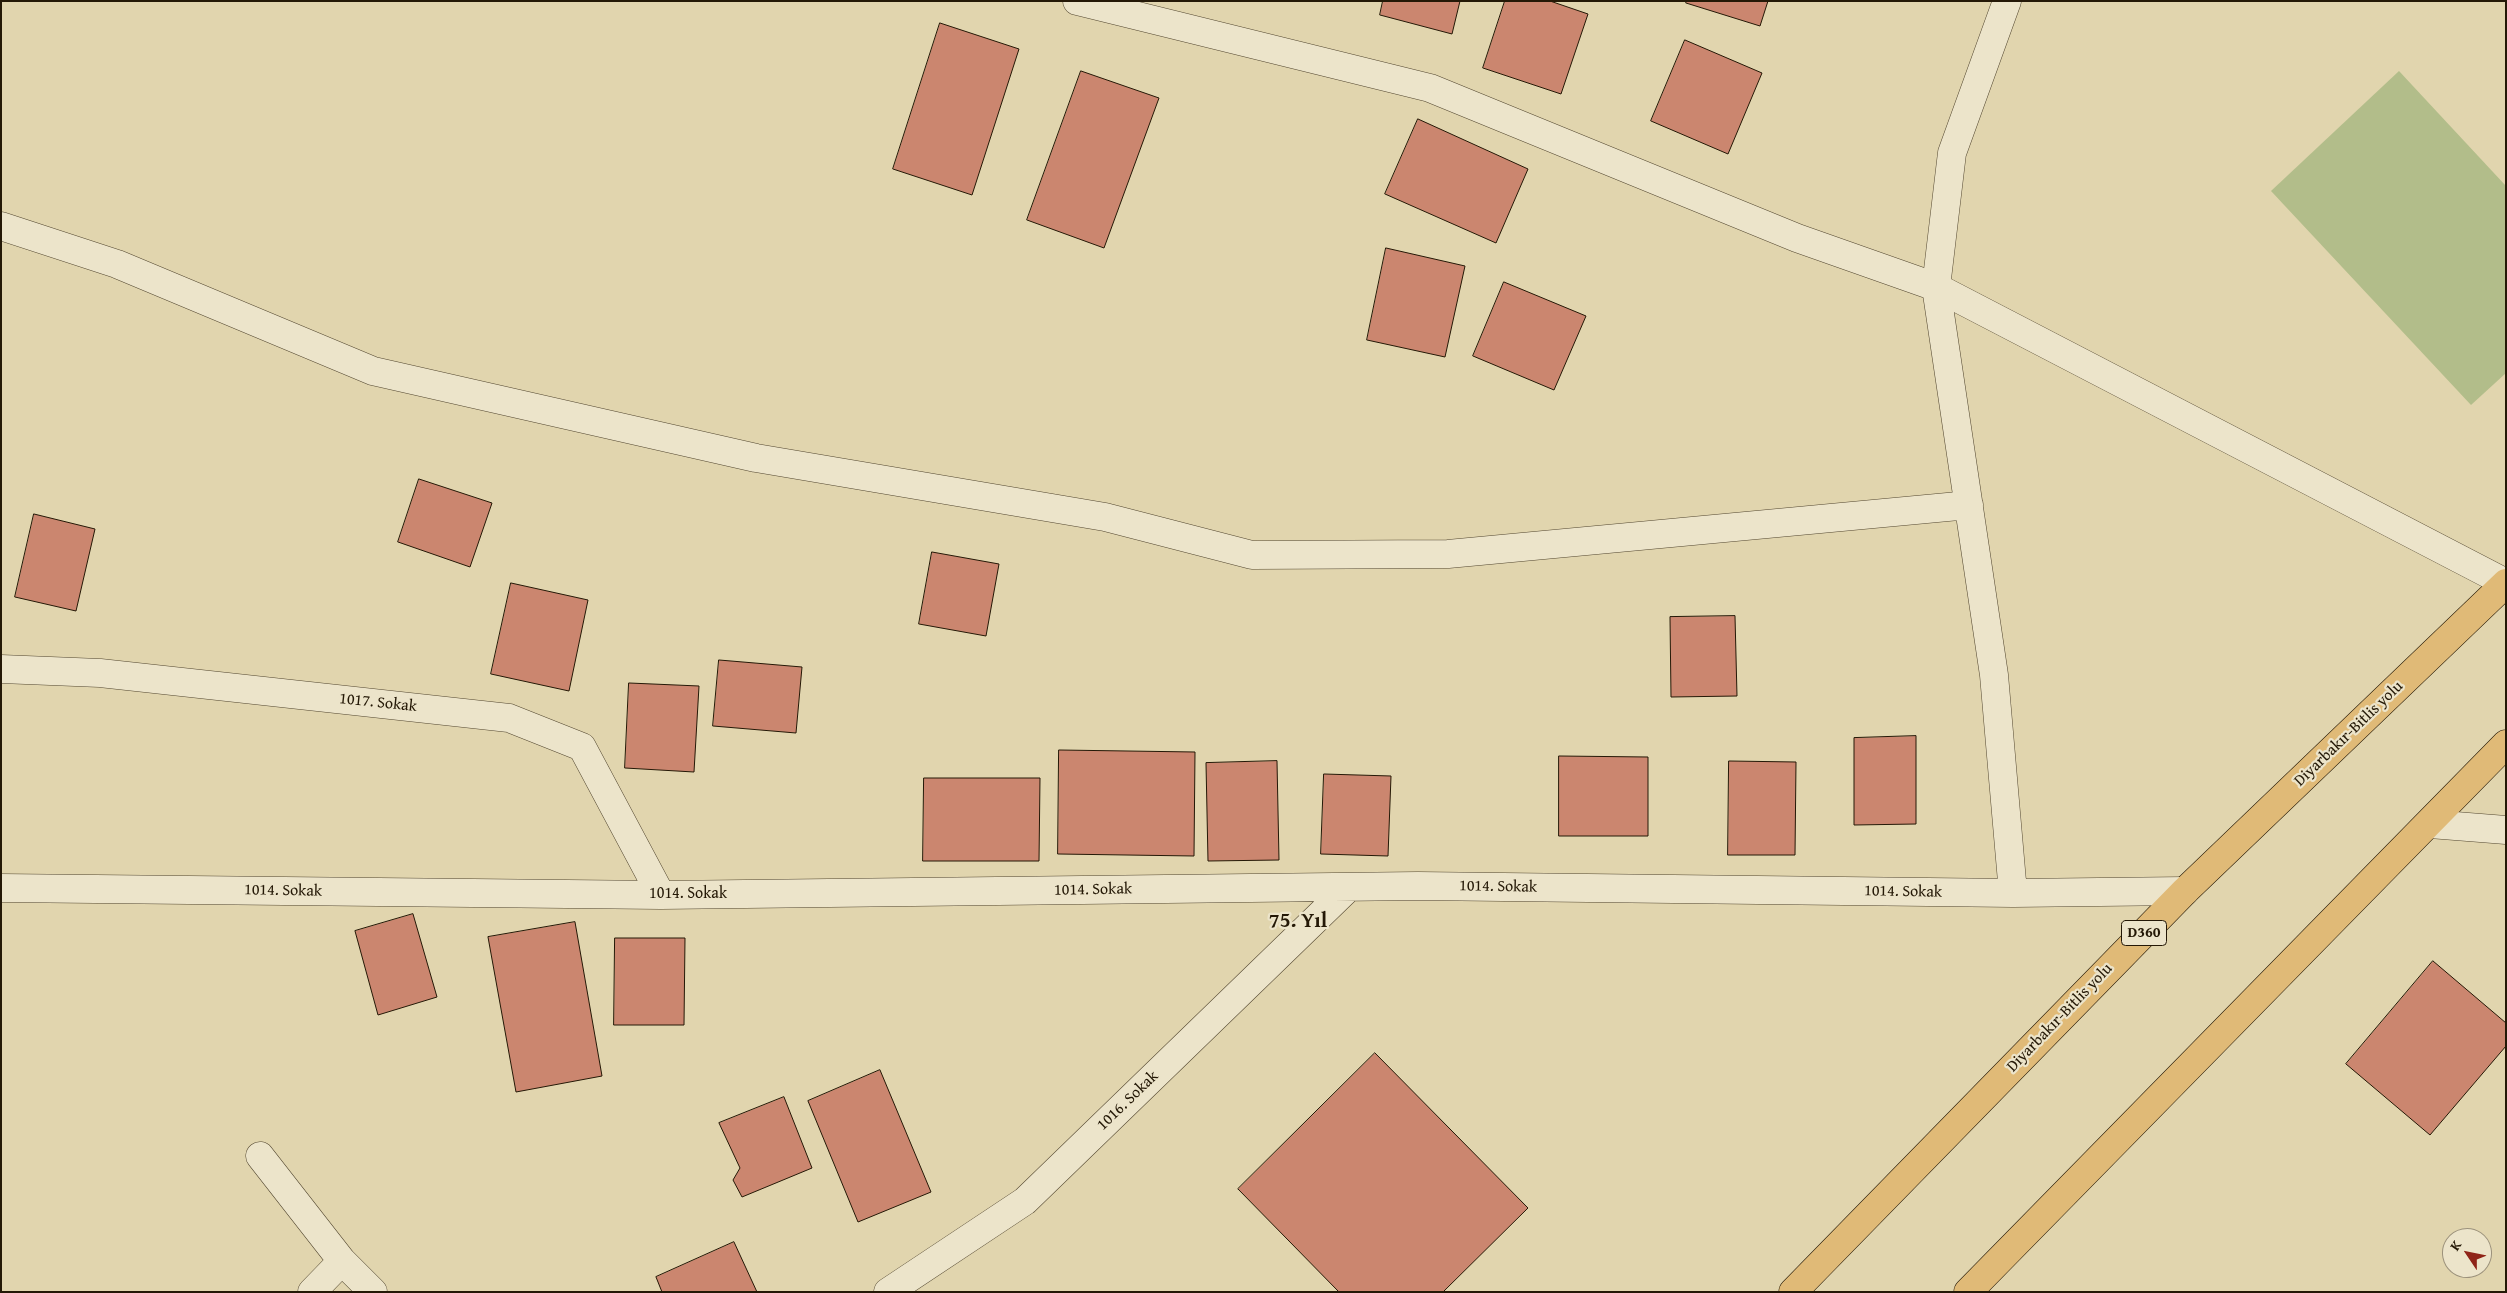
<!DOCTYPE html>
<meta charset="utf-8">
<style>
body{margin:0}
#map{position:relative;width:2507px;height:1293px;overflow:hidden;background:#e1d5ae;font-family:"Gentium Book Plus",serif}
canvas{display:block}
.frame{position:absolute;inset:0;border:2px solid #241806;pointer-events:none}
.north{position:absolute;left:2442px;top:1228px;width:50px;height:50px;box-sizing:border-box;background:#ece4ca;border:1px solid #9c927c;border-radius:50%;rotate:304deg;font-size:14px;font-weight:700;line-height:20px;text-align:center;color:#241806}
.north::after{content:'';display:block;margin:auto;width:18px;height:22px;background:#8f2418;clip-path:polygon(50% 0,100% 100%,50% 72%,0 100%)}
</style>
<div id="map">
<canvas width="2507" height="1293"></canvas>
<div class="frame"></div>
<div class="north">K</div>
</div>
<script>
const g = document.querySelector('canvas').getContext('2d');
g.lineJoin = 'round';
function fillPath(path, color) { g.fillStyle = color; g.fill(path, 'evenodd'); }
function stroke(path, color, width, dash) { g.strokeStyle = color; g.lineWidth = width; g.lineCap = dash ? 'butt' : 'round'; g.setLineDash(dash || []); g.stroke(path); }
function write(font, color, halo, rows, align = 'center') {
  g.font = font + ' "Gentium Book Plus",serif'; g.lineWidth = 4.5; g.setLineDash([]); g.textBaseline = 'middle'; g.strokeStyle = halo; g.fillStyle = color; for (const [text, x, y, turn = 0] of rows) {
    g.save(); g.translate(x, y); g.rotate((+turn || 0) * Math.PI / 180); g.textAlign = isNaN(turn) ? turn : align; if (halo) g.strokeText(text, 0, 0); g.fillText(text, 0, 0); g.restore();
  }
}
fillPath(new Path2D(`
 M2399,71L2506,186V373L2471,405L2271,191Z`), '#b2bd8a');
const building = new Path2D(`
 M1383,1H1460L1452,34L1380,15Z
 M1505,1H1550L1588,14L1561,94L1483,68Z
 M1687,1H1768L1760,26L1686,3Z
 M940,23L1019,49L972,195L893,169Z
 M1685,40L1762,73L1728,154L1651,121Z
 M1081,71L1159,98L1104,248L1027,220Z
 M1418,119L1528,169L1496,243L1385,194Z
 M1386,248L1465,266L1445,357L1367,340Z
 M1504,282L1586,316L1554,390L1473,356Z
 M419,479L492,503L470,567L398,542Z
 M34,514L95,529L76,611L15,597Z
 M932,552L999,564L986,636L919,624Z
 M511,583L588,600L569,691L491,674Z
 M1735,616L1737,696L1671,697L1670,617Z
 M719,660L802,667L796,733L713,726Z
 M629,683L699,686L694,772L625,768Z
 M1916,736V824L1854,825V738Z
 M1059,750L1195,752L1194,856L1058,854Z
 M1559,756L1648,757V836H1559Z
 M1277,761L1279,860L1208,861L1206,763Z
 M1729,761L1796,762L1795,855H1728Z
 M1324,774L1391,776L1388,856L1321,854Z
 M924,778H1040L1039,861H923Z
 M413,914L437,997L378,1015L355,931Z
 M575,922L602,1076L516,1092L488,937Z
 M615,938H685L684,1025H614Z
 M2433,961L2506,1023V1046L2430,1135L2346,1064Z
 M1375,1053L1528,1208L1443,1292H1339L1238,1189Z
 M880,1070L931,1192L858,1222L808,1101Z
 M784,1097L812,1168L742,1197L733,1180L740,1168L719,1123Z
 M734,1242L757,1292H662L656,1277Z`);
fillPath(building, '#cb866f');
stroke(building, '#241806', 1);
const minor = new Path2D(`
 M1077,1L1430,88L1797,238L1936,287L2506,583
 M2007,1L1952,153L1936,287L1994,675L2013,893
 M1,226L117,264L373,371L756,458L1105,517L1252,555L1448,554L1969,505
 M1,669L100,673L509,718L582,747L661,895
 M2430,824L2506,830
 M1,888L661,895L1418,886L2013,893L2185,891
 M260,1156L342,1261L373,1292
 M312,1292L342,1261
 M888,1292L1025,1201L1349,887`);
const highway = new Path2D(`
 M1793,1292L2185,891L2506,583
 M1968,1292L2506,744`);
stroke(minor, '#534730', 29);
stroke(highway, '#241806', 29);
stroke(minor, '#ece4ca', 28);
stroke(highway, '#e0ba77', 28);
for (const [x, y, w] of [
 [2144,933,45]
]) { const box = new Path2D(); box.roundRect(x - w / 2, y - 12.5, w, 25, 4); g.fillStyle = '#ece4ca'; g.fill(box); stroke(box, '#241806', 1); }
write('bold 15px', '#241806', null, [
 ["D360",2144,933]
]);
write('16px', '#241806', '#ece4ca', [
 ["1017. Sokak",378,703,6],
 ["Diyarbakır-Bitlis yolu",2349,734,-44],
 ["1014. Sokak",1498,887,1],
 ["1014. Sokak",1093,890,-1],
 ["1014. Sokak",283,891,1],
 ["1014. Sokak",1903,892,1],
 ["1014. Sokak",688,894],
 ["Diyarbakır-Bitlis yolu",2060,1018,-46],
 ["1016. Sokak",1128,1101,-44]
]);
write('bold 21px', '#241806', '#ece4ca', [
 ["75. Yıl",1298,922]
]);
</script>
